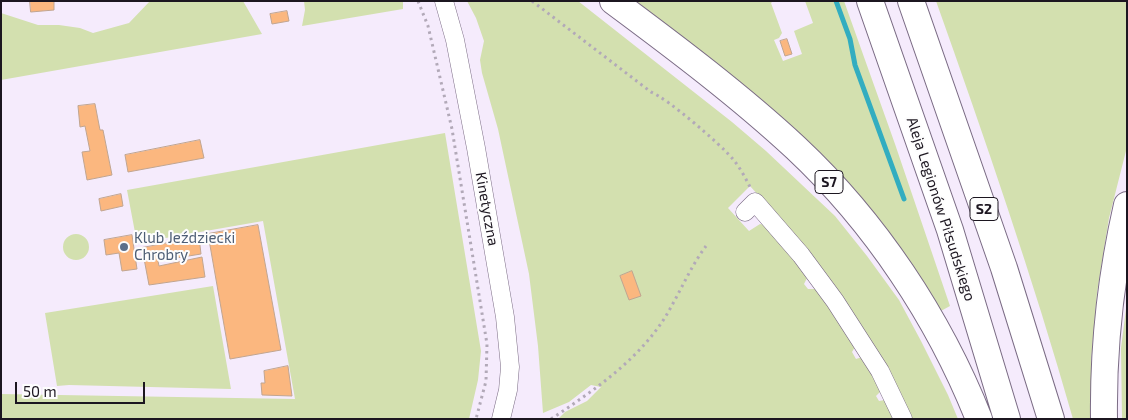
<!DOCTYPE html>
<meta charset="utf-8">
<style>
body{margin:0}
#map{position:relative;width:1128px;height:420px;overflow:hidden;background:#f5ebfc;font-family:"Exo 2",sans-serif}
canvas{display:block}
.frame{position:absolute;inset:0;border:2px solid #1c1620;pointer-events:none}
.scale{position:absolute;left:15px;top:382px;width:130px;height:22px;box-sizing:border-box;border:2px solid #1c1620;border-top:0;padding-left:6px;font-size:15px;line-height:18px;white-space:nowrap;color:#1c1620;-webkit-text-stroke:4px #fdfdfd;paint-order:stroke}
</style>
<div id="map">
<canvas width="1128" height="420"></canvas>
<div class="frame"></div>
<div class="scale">50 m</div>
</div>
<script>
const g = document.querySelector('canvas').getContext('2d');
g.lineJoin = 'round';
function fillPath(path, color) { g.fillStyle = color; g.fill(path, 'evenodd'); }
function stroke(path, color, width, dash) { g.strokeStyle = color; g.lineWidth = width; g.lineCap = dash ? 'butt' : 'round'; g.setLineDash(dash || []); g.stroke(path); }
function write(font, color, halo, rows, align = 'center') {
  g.font = font + ' "Exo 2",sans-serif'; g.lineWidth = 4; g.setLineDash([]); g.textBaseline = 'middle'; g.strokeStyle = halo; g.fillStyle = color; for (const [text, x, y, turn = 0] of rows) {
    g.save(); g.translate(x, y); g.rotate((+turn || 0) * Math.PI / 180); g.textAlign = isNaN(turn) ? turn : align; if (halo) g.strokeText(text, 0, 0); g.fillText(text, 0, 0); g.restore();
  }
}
fillPath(new Path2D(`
 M150,1H243L262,34L1,80V13L38,25H59L80,28L93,33L129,23Z
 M304,1H403V9L302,26L305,10Z
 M467,1H578L732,122L766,151L835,216L867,256L899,300L921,341L948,395L958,419H911L778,217L750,186L728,208L749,231L760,224L765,225L806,274L807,278L804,284L808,289H817L855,347L852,352L856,359L862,357L881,388L880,392L876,396L879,401L885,400L897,419H558L565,412L587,401L601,387L591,385L569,402L543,413L538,346L529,274L498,129L482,73L480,60L484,41L476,18Z
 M631,1H773L771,3L782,33L779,38L774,40L783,61L802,54L794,31L813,23L805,1H844L895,144L950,306L939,312L915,274Z
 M936,1H1127V147L1109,218L1097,293L1091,361V419H1073C1033,278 985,139 936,1Z
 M445,133L481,351L478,380L469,419H1V394L295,399L263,221L137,243L127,190Z
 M63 247a13 13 0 1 1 26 0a13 13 0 1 1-26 0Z
 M213,286L231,389L69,385L57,386L45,313Z
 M1127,301V419H1122L1121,348Z`), '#d3e0af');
stroke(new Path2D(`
 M836,1L850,39L855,65L904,199`), '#32adc0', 5);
const building = new Path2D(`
 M30,1H54V10L31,12Z
 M287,11L289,21L272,24L270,14Z
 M787,39L792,54L785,56L780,41Z
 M95,104L100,130H103L112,175L87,180L82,152L90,151L85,126L80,127L78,106Z
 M200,140L204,158L128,172L125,155Z
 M121,194L123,206L101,211L99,199Z
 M258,225L281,350L230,359L208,234Z
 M132,235L137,269L122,271L119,253L106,255L104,240Z
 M199,237L201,254L158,261L159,266L202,257L205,277L149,285L142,248Z
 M632,271L641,296L629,300L620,276Z
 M288,366L292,396L262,395L261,383H265L264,371Z`);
fillPath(building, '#fbb77f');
stroke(building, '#c0a591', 1);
const minor = new Path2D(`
 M444,1L455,40L476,148L505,317L510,367L508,390L501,419
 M745,212L755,202L801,255L835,301L880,371L903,419`);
const highway = new Path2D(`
 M613,1C675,47 740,96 796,148C875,222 939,318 979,419
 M870,1L950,230L1007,419
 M911,1L1004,268L1051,419
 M1104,419C1103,347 1111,275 1127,205`);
stroke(minor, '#7a6b84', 19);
stroke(highway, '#7a6b84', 28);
stroke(new Path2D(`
 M418,1L428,26L452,129L487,344L486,381L476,419
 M532,1L651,92C667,98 720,144 732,158C739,166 745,177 750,187
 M551,419C593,391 636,362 664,319C679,295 689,269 706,246`), '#b2a9b8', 3, [2.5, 4]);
stroke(minor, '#fff', 18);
stroke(highway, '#fff', 26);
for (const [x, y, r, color] of [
 [124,247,5,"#5c6f8a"]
]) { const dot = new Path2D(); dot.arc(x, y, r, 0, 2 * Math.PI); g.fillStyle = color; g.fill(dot); stroke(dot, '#fdfdfd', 2); }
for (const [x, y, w] of [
 [829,182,28],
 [984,209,28]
]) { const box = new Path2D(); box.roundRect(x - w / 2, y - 11.5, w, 23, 4); g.fillStyle = '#fdfdfd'; g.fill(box); stroke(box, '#1c1620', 1); }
write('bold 14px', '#1c1620', null, [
 ["S7",829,182],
 ["S2",984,209]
]);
write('15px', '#1c1620', '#fdfdfd', [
 ["Kinetyczna",487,209,80],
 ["Aleja Legionów Piłsudskiego",941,209,72]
]);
write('15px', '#4e5e75', '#fdfdfd', [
 ["Klub Jeździecki",134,238],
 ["Chrobry",134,255]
], 'left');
</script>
